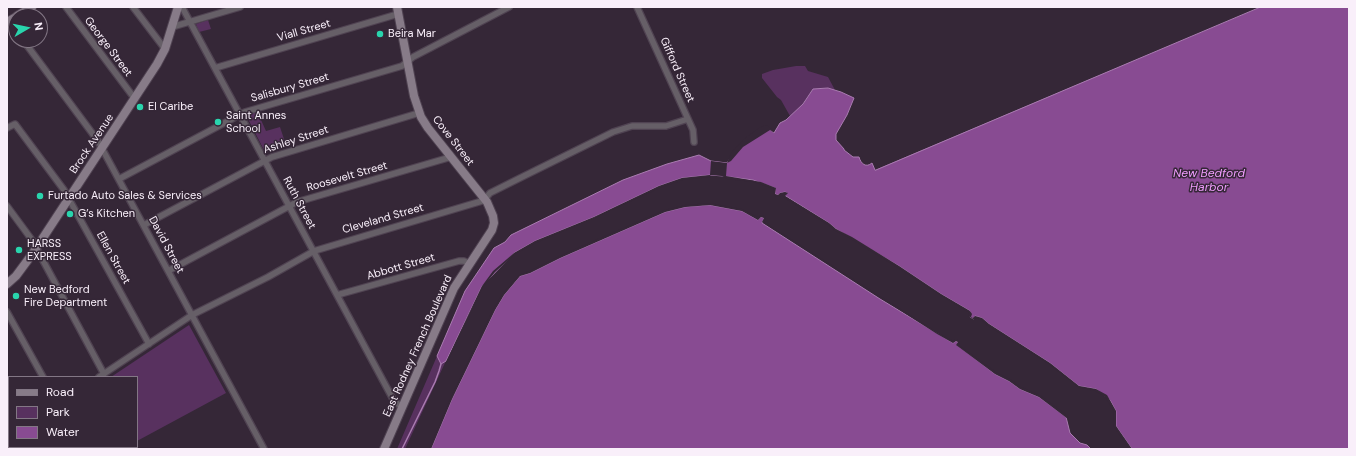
<!DOCTYPE html>
<meta charset="utf-8">
<style>
body{margin:0}
#map{position:relative;width:1356px;height:456px;overflow:hidden;background:#352737;font-family:"DM Sans",sans-serif}
canvas{display:block}
.frame{position:absolute;inset:0;border:8px solid #f9effa;pointer-events:none}
.legend{position:absolute;left:8px;top:376px;width:130px;height:72px;box-sizing:border-box;background:#352737;border:1px solid #837785;margin:0;padding:5px 7px;list-style:none;font-size:12px;color:#f9effa}
.legend li{display:flex;align-items:center;gap:8px;height:20px}
.legend b{width:20px;border:1px solid #837785}
.north{position:absolute;left:8px;top:8px;width:40px;height:40px;box-sizing:border-box;background:#352737;border:1px solid #837785;border-radius:50%;rotate:81deg;font-size:11px;font-weight:700;line-height:16px;text-align:center;color:#f9effa}
.north::after{content:'';display:block;margin:auto;width:14px;height:18px;background:#29d5ad;clip-path:polygon(50% 0,100% 100%,50% 72%,0 100%)}
</style>
<div id="map">
<canvas width="1356" height="456"></canvas>
<div class="frame"></div>
<ul class="legend">
<li><b style="height:5px;background:#877b88"></b>Road</li>
<li><b style="height:11px;background:#58315f"></b>Park</li>
<li><b style="height:11px;background:#884b92"></b>Water</li>
</ul>
<div class="north">N</div>
</div>
<script>
const g = document.querySelector('canvas').getContext('2d');
g.lineJoin = 'round';
function fillPath(path, color) { g.fillStyle = color; g.fill(path, 'evenodd'); }
function stroke(path, color, width, dash) { g.strokeStyle = color; g.lineWidth = width; g.lineCap = dash ? 'butt' : 'round'; g.setLineDash(dash || []); g.stroke(path); }
function write(font, color, halo, rows, align = 'center') {
  g.font = font + ' "DM Sans",sans-serif'; g.lineWidth = 3; g.setLineDash([]); g.textBaseline = 'middle'; g.strokeStyle = halo; g.fillStyle = color; for (const [text, x, y, turn = 0] of rows) {
    g.save(); g.translate(x, y); g.rotate((+turn || 0) * Math.PI / 180); g.textAlign = isNaN(turn) ? turn : align; if (halo) g.strokeText(text, 0, 0); g.fillText(text, 0, 0); g.restore();
  }
}
fillPath(new Path2D(`
 M208,20L211,29L199,32L196,24Z
 M796,66H805L808,71L828,77L835,90L828,88L813,89C805,99 801,110 790,116L781,100L777,97L762,78V74L773,70Z
 M257,111L266,131L280,127L286,145L265,152L246,115Z
 M456,312L457,337L405,449H397Z
 M189,325L226,393L137,441V377H111Z`), '#58315f');
const water = new Path2D(`
 M1261,7H1349V449H1132L1116,426V411L1110,400L1096,389L1079,386L1050,363L989,324L982,318L975,316L974,319L970,317V311L941,294L899,266L836,229L829,223L784,195L787,193L785,192L780,193L778,195L775,194V188L753,180L723,176L710,175L682,178L659,186L594,217L535,241L514,253L482,286L446,361L441,364L437,356L465,291L494,248L505,242L511,235L623,180L667,164L699,155L711,161L727,163L733,154L767,127L774,133L780,123L786,120L803,104L813,89L828,88L841,92L854,98L847,115L836,134V140L844,149V150L853,157H859C861,164 866,168 872,163L875,170Z
 M710,205L742,211L758,220L761,217L764,218L762,223L880,299L953,343L956,341L958,342L957,345L995,374L1009,381L1020,389L1039,397L1066,417L1070,433L1080,443L1087,445L1091,449H431L452,399L495,310L504,295L520,276L530,273L560,258L665,212L685,207Z`);
fillPath(water, '#884b92');
stroke(water, '#aa7cb1', 1);
fillPath(new Path2D(`
 M766,125L769,127L774,133L770,130L743,147L731,161L727,163L726,176L761,182L776,188L775,194L778,195L780,193L785,192L788,193L785,196L829,223L836,229L852,237L899,266L941,294L970,311L972,314L971,317L973,318L975,316L982,318L989,324L1050,363L1079,386L1096,389L1107,395L1116,411V426L1132,449H1129L1114,427L1113,424L1114,412L1105,397L1095,391L1078,387L1049,364L988,326L981,320L976,318L975,320L968,316L969,314L968,312L940,295L898,268L851,239L835,231L828,225L783,197V195L779,197H777L773,194L774,189L753,182L727,179L722,176L710,175L711,177L683,180L660,188L594,218L536,243L515,254L495,272L483,287L466,321L449,359L445,364L482,286L493,271L514,253L535,241L594,217L659,186L682,178L710,175L711,161L727,163L731,153L744,139L759,128Z
 M710,203L742,209L758,217L761,215L765,216L766,218L764,222L780,232L938,333L953,341L955,339H957L960,342L959,345L996,372L1010,379L1021,387L1040,395L1067,415L1068,419L1039,397L1020,389L1009,381L995,374L956,345L958,342L956,341L953,343L937,334L762,222L764,218L761,217L758,220L742,211L710,205L685,207L665,212L560,258L530,273L520,276L504,295L495,310L452,399L431,449H429L450,399L493,309L502,294L519,275L529,271L559,256L664,210L685,205Z`), '#352737');
stroke(new Path2D(`
 M402,449L435,382L439,371L441,364`), '#aa7cb1', 1.5);
const street = new Path2D(`
 M66,7L135,99
 M133,7L165,49
 M182,7L394,401L402,407
 M637,7L693,130L694,142
 M9,21L16,31
 M172,27L240,7
 M23,40L98,141L264,449
 M215,68L398,14
 M7,128L15,124L64,190L149,344
 M119,179L245,112L402,66L413,57L509,7
 M7,206L32,240L104,374
 M144,225L272,157L419,113
 M168,271L297,202L451,157
 M337,295L459,261H464L470,264
 M7,312L43,377
 M99,377L192,315L268,277L314,251L482,201L485,199L490,193L524,176L613,132L632,126H666L688,119
 M7,431L9,434
 M16,447L17,449
 M82,447L83,449`);
const secondary = new Path2D(`
 M17,16L32,7
 M7,22L16,17
 M7,284L16,276L33,253L157,64L165,49L178,7
 M384,449L454,288L492,230L494,223L493,216L487,202L428,128L421,117L414,96L397,7`);
stroke(street, '#504352', 8);
stroke(secondary, '#504352', 10);
stroke(street, '#665f67', 5.5);
stroke(secondary, '#877b88', 8);
for (const [x, y, r, color] of [
 [380,34,4,"#29d5ad"],
 [140,107,4,"#29d5ad"],
 [218,122,4,"#29d5ad"],
 [40,196,4,"#29d5ad"],
 [70,214,4,"#29d5ad"],
 [19,250,4,"#29d5ad"],
 [16,296,4,"#29d5ad"]
]) { const dot = new Path2D(); dot.arc(x, y, r, 0, 2 * Math.PI); g.fillStyle = color; g.fill(dot); stroke(dot, '#352737', 1.5); }
write('11px', '#f9effa', '#352737', [
 ["Viall Street",304,31,-16],
 ["George Street",108,47,53],
 ["Gifford Street",677,70,66],
 ["Salisbury Street",290,88,-16],
 ["Ashley Street",296,140,-18],
 ["Cove Street",453,141,52],
 ["Brock Avenue",92,144,-56],
 ["Roosevelt Street",347,177,-16],
 ["Ruth Street",299,203,62],
 ["Cleveland Street",383,219,-16],
 ["David Street",166,245,62],
 ["Ellen Street",113,258,61],
 ["Abbott Street",401,267,-16],
 ["East Rodney French Boulevard",418,346,-66]
]);
write('11px', '#f9effa', '#352737', [
 ["Beira Mar",388,34],
 ["El Caribe",148,107],
 ["Saint Annes",226,116],
 ["School",226,129],
 ["Furtado Auto Sales & Services",48,196],
 ["G’s Kitchen",78,214],
 ["HARSS",27,244],
 ["EXPRESS",27,257],
 ["New Bedford",24,290],
 ["Fire Department",24,303]
], 'left');
write('italic 12px', '#ef9cfc', '#352737', [
 ["New Bedford",1209,174],
 ["Harbor",1209,188]
]);
</script>
